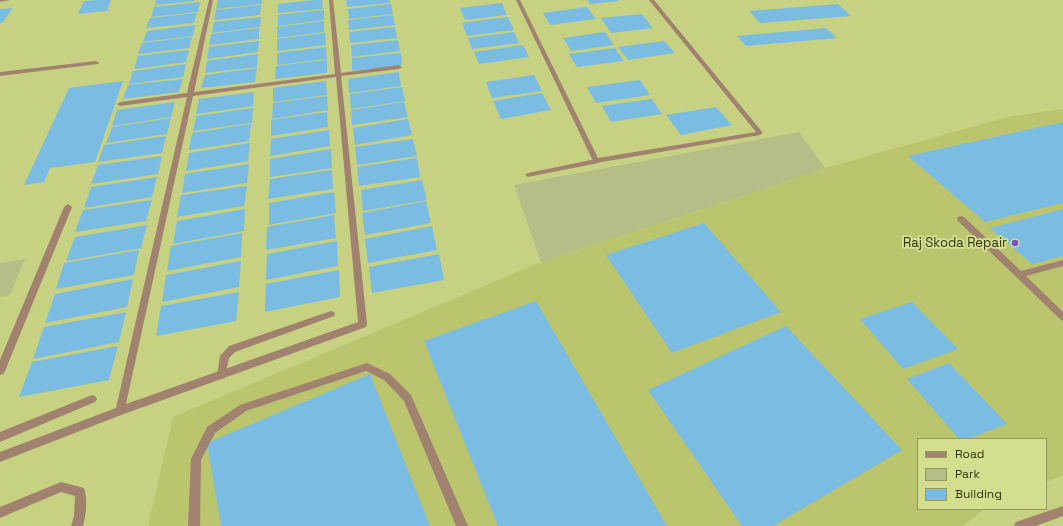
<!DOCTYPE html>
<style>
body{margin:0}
#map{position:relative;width:1063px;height:526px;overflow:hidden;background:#c7d182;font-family:"Space Grotesk",sans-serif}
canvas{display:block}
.legend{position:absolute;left:917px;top:438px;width:130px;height:72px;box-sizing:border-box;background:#d4de8f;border:1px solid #939a5e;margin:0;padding:5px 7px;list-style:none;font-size:12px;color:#323515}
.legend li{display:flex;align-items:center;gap:8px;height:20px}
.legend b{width:20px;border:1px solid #939a5e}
</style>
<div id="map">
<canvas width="1063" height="526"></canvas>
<ul class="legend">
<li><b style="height:5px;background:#a0826f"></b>Road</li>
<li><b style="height:11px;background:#b6be88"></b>Park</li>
<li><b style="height:11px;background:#7bbde2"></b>Building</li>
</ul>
</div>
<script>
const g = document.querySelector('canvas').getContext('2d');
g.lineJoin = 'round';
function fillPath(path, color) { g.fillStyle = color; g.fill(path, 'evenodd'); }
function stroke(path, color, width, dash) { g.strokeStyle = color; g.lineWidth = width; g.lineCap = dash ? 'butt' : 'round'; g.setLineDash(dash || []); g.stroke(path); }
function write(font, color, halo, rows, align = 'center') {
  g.font = font + ' "Space Grotesk",sans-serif'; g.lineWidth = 4; g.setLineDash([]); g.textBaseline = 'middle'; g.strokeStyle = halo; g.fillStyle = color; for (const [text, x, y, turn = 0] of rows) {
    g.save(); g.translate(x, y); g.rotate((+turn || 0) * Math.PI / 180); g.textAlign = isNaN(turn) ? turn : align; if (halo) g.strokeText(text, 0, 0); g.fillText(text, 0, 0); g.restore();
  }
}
fillPath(new Path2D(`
 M1063,109V475L1046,482V439H918V509H985L962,526H148L173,417L541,262L737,198L825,168L1007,117Z`), '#bbc56e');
fillPath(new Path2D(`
 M799,132L825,168L737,198L541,262L514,185Z
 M25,259L10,295L0,297V263Z`), '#b6be88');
fillPath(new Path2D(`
 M95,0H111L107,11L78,14L84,1Z
 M156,0H194V1L155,5Z
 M218,0H262V4L216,9Z
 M313,0H322L323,9L278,13V4Z
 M346,0H390V3L347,7Z
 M587,0H618L619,1L590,4Z
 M200,2L198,12L151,17L154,7Z
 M502,3L507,15L465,20L460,8Z
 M391,4L393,14L349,19L348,9Z
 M838,4L851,16L760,23L749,11Z
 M261,5L260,15L214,20L216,10Z
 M587,7L596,19L550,25L543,13Z
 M13,8L2,23H0V9Z
 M324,10V20L278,26V15Z
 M197,13L194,23L146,28L150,18Z
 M642,14L653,28L611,33L601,18Z
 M393,15L395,25L349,30L348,20Z
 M261,17L260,27L212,33L214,22Z
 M508,17L514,30L467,36L462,23Z
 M324,21V32L277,38V27Z
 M195,25L193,36L143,42L147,31Z
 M395,27L397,38L350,43L349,32Z
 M259,28V39L209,45L211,34Z
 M826,28L837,38L746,46L737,36Z
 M514,32L519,43L472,49L468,38Z
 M605,32L614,45L571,51L563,38Z
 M325,33L326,45L277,51V39Z
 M192,37L189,48L138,54L142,43Z
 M398,40L400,51L352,57L351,45Z
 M259,41L258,52L207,59L209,47Z
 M664,41L675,53L628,60L618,47Z
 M523,45L529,57L479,64L474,52Z
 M326,47L327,59L277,65V53Z
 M615,48L624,61L577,67L569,54Z
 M189,50L186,62L134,69L138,56Z
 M401,53L402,65L352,71V58Z
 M258,54L257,67L205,73L207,61Z
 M327,60V73L275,79L276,66Z
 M186,64L183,77L129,84L133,71Z
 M257,68L255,82L201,88L205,75Z
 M399,72L401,86L349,93L348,79Z
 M534,75L542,91L492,98L486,82Z
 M183,79L179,92L123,99L128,85Z
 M640,80L650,95L596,103L587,87Z
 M123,81L95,162L50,168L44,182L24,185L69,88Z
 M326,81L327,95L273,102V88Z
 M402,87L405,101L351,109L350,94Z
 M254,92L253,106L196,114L199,99Z
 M542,93L551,110L501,119L493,101Z
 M327,96L328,110L272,119L273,103Z
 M652,99L662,114L611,122L602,106Z
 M175,102L171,117L112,126L117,110Z
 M404,102L408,117L352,125L351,110Z
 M716,107L732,125L681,135L666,115Z
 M253,108L252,123L193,131L196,116Z
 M327,112L328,127L271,136V120Z
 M171,118L167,134L106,143L112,127Z
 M408,119L412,135L355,145L353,128Z
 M1063,122V203L985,222L908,156Z
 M251,124L249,141L189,150L192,133Z
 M329,130L330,146L270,156L271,139Z
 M166,136L162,153L98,162L104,145Z
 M413,139L417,156L357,165L355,147Z
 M250,143L248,161L186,171L189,153Z
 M331,149L332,168L270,177V159Z
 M162,156L158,174L91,184L98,165Z
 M417,158L420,177L359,186L357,167Z
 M249,164L247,183L182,193L185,174Z
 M332,170L333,189L268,199L270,179Z
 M157,177L152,197L84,208L91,187Z
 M422,180L427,200L363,211L361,190Z
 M247,186L244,206L177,217L181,195Z
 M334,192L336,213L269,225V203Z
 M152,200L146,221L75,232L83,210Z
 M426,201L431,223L365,235L362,213Z
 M245,209L244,231L173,244L177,221Z
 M1063,209V256L1032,264L990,228Z
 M334,215L336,238L266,250L267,227Z
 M704,223L781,312L672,353L606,255Z
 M147,225L141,248L66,261L75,237Z
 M432,226L437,250L368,263L365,239Z
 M242,233L241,257L167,271L171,246Z
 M337,241L338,266L266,280L267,254Z
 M139,250L134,275L56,289L64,263Z
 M439,254L444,280L372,293L369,267Z
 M241,261L239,287L162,302L166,275Z
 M339,270L340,297L265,312L266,284Z
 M133,279L127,307L45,323L55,294Z
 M239,292L236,321L156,336L161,306Z
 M536,301L667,526H498L424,341Z
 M912,302L958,349L903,369L860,319Z
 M126,312L119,342L33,359L44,327Z
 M786,326L902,450L773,526H742L648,390Z
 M118,346L109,380L19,397L32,362Z
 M949,363L1007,424L968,439H959L907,379Z
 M370,374L430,526H221L207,443Z`), '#7bbde2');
fillPath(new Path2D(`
 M96,61L99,63L98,64L0,76V72Z
 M596,159L599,161L598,163L528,177L525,175L528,173Z
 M961,216L964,217L1021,271L1063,260V266L1026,276L1063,312V321L1060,319L958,221L957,219L958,217Z
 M331,311L334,312L335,314L334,316L235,352L229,358L225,378L222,379L219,378L217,375L220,356L229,346Z
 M367,363L390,374L411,395L468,526H456L404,401L384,380L366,371L246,411L215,433L201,460L200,526H188L191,459L207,427L240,405Z
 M92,395L95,396L97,399L95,402L0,442V432Z
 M61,482L84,488C88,499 86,515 83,526H71L74,516L75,496L61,492L0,518V507Z`), '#a0826f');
fillPath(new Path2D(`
 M0,0H10L0,2Z
 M209,0H213L194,92L335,74L329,0H333L341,73L399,65L402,67L399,69L341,76L367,324L366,327L121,415L0,462V452L116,408L187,97L120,106L117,104L120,102L187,93ZM336,77L358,322L126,404L193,96Z
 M516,0H520L598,158L756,132L649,0H654L763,133L760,135L596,163H594Z
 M68,204L72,207L5,371L3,374L0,375V360L64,207Z
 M1063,506V516L1036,526H1014L1016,522Z`), '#a0826f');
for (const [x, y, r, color] of [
 [1015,243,4,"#7851ca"]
]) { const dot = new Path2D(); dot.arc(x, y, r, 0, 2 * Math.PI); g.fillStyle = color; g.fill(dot); stroke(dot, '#d4de8f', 1.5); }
write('13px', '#323515', '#d4de8f', [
 ["Raj Skoda Repair",1007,243]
], 'right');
</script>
